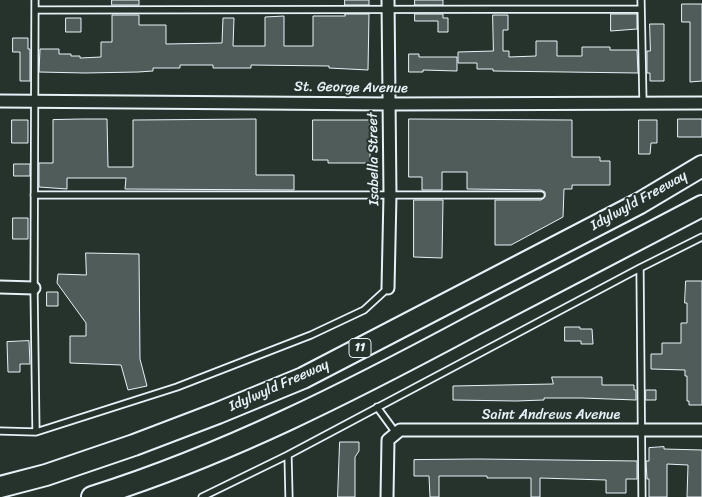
<!DOCTYPE html>
<style>
body{margin:0}
canvas{display:block;background:#26332d}
</style>
<canvas width="702" height="497"></canvas>
<script>
const g = document.querySelector('canvas').getContext('2d');
g.lineJoin = 'round';
function fillPath(path, color) { g.fillStyle = color; g.fill(path, 'evenodd'); }
function stroke(path, color, width, dash) { g.strokeStyle = color; g.lineWidth = width; g.lineCap = dash ? 'butt' : 'round'; g.setLineDash(dash || []); g.stroke(path); }
function write(font, color, halo, rows, align = 'center') {
  g.font = font + ' Sriracha,sans-serif'; g.lineWidth = 4; g.setLineDash([]); g.textBaseline = 'middle'; g.strokeStyle = halo; g.fillStyle = color; for (const [text, x, y, turn = 0] of rows) {
    g.save(); g.translate(x, y); g.rotate((+turn || 0) * Math.PI / 180); g.textAlign = isNaN(turn) ? turn : align; if (halo) g.strokeText(text, 0, 0); g.fillText(text, 0, 0); g.restore();
  }
}
const building = new Path2D(`
 M112,0H139V5H112Z
 M345,0H369V5H345Z
 M415,0H443V5H415Z
 M682,4H702V81L690,82V22H682Z
 M345,14H369L368,70L329,68V66L251,65V68H213V65H180V68H153V71L138,72L85,73L39,72L40,49H59V54H71V56H80V58L101,57V42H112V15H139V25H166V44L222,43L223,18H234L233,46H265V17L284,16V46H313V16H345Z
 M415,14H443V18H448V32H438V21H415Z
 M611,14H637V29L611,31Z
 M493,15H508V30H503V51H509V57L536,56V41H557V56H582V47H610V50H637L638,73L493,71V69H477V63H458V52L493,51Z
 M66,18H81V32H66Z
 M650,24H664V81H650V73H647V51H650Z
 M13,38H28V49H30V81H20V52H13Z
 M409,54H419V57H457V71L423,70V72H409Z
 M82,119H107L108,167H133V120L256,119V175H294V190L125,189L126,178H67V189L39,187V163H53V120Z
 M409,119L572,120V157H600V161H610V185H572V189H564L563,217L511,245H495V200H541L545,197V192L541,190L467,189V172H442V190H422V177H409Z
 M678,119H702V137H678Z
 M12,120H28V143H12Z
 M313,120H370V163H328V160H313Z
 M639,120H657V143H651L650,154H639Z
 M14,164H30V176H14Z
 M414,200H443L442,258L414,257Z
 M13,218H28V239H13Z
 M86,253L139,254L140,359L147,386L128,390L121,365L70,363V336H86V323L57,283L58,274L86,275Z
 M686,281H702V405H689V401H687V376H685V370L651,369V354H662V343H681V323H687V303H685Z
 M47,292H58V306H47Z
 M565,327H580V329H592L593,344H581V341H565Z
 M29,341L30,364H20V372H8L7,342Z
 M552,377H602V385H634V390H636V400L582,398H544V400L516,401L453,400V386L553,384Z
 M646,390H656V400H646Z
 M340,442H359V451L355,457V497H338Z
 M664,447V449L702,450V497H687L688,465L667,464V497H649V479H647L646,461H649V448Z
 M478,459L637,461V479H626V493H606V480L540,478V497H531V478H487V476H439V497H430L429,476H414V460Z`);
fillPath(building, '#505c59');
stroke(building, '#e8f1f8', 1);
const lane = new Path2D(`
 M641,0L643,103
 M35,10L641,9
 M34,195H541
 M640,268L642,497
 M377,407L396,433
 M0,431L36,432L34,288L35,0
 M36,432L177,387L311,335L364,310L388,288
 M288,455L289,497
 M202,497L288,455L640,268L702,237`);
const street = new Path2D(`
 M0,101L389,104L702,103
 M0,287L34,288
 M388,288L390,195L388,0
 M387,497L388,440L400,430H702`);
const highway = new Path2D(`
 M0,487L46,475L134,445L218,413L303,378L640,203L702,166
 M92,497C226,455 351,391 474,325C550,285 626,246 702,206`);
stroke(lane, '#e8f1f8', 9);
stroke(street, '#e8f1f8', 15);
stroke(highway, '#e8f1f8', 24);
stroke(lane, '#26332d', 5.5);
stroke(street, '#26332d', 11);
stroke(highway, '#26332d', 20);
for (const [x, y, w] of [
 [360,348,22]
]) { const box = new Path2D(); box.roundRect(x - w / 2, y - 9.5, w, 19, 4); g.fillStyle = '#26332d'; g.fill(box); stroke(box, '#e8f1f8', 1); }
write('bold 12px', '#e8f1f8', null, [
 ["11",360,348]
]);
write('14px', '#e8f1f8', '#26332d', [
 ["St. George Avenue",351,88,1],
 ["Isabella Street",374,159,-91],
 ["Idylwyld Freeway",639,201,-29],
 ["Idylwyld Freeway",279,386,-24],
 ["Saint Andrews Avenue",551,415]
]);
</script>
